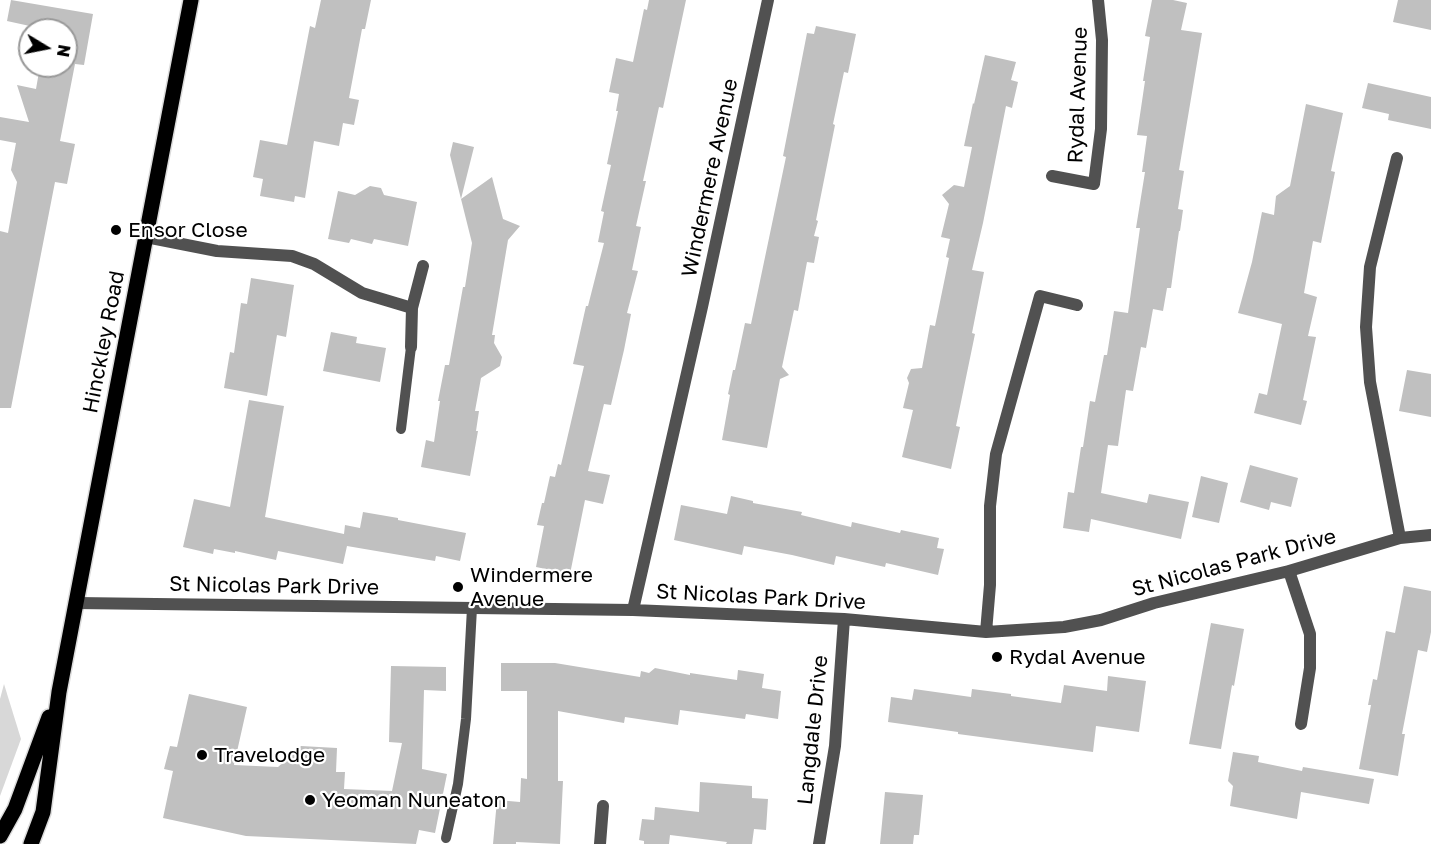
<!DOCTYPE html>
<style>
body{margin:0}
#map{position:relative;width:1431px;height:844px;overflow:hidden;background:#fff;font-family:"Golos Text",sans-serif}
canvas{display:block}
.north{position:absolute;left:18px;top:18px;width:60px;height:60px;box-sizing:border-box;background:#fff;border:2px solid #999;border-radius:50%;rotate:100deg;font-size:16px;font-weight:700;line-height:24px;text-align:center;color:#000}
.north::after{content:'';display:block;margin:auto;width:21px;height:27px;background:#000;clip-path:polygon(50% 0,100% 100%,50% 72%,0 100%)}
</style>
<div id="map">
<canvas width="1431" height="844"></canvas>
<div class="north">N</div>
</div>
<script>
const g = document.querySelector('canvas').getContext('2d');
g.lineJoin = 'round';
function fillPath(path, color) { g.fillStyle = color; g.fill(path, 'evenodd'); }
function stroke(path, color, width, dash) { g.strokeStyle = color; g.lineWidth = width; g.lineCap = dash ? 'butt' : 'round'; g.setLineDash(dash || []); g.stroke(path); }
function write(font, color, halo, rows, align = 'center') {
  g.font = font + ' "Golos Text",sans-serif'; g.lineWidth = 4.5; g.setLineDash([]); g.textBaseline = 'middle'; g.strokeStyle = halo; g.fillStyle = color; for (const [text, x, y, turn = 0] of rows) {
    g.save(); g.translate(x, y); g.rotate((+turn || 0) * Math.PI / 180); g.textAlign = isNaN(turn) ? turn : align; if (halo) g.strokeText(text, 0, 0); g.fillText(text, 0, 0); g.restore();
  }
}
fillPath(new Path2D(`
 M4,684L21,739L0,796V699Z`), '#d8d8d8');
fillPath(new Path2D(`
 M11,0L93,14L84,65L75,64L60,141L75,144L67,184L55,182L11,408H0V231L8,233L17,182L11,170L16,143L0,140V117L29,122L17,85L36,89L40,66H66V30H48L7,21Z
 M321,0H371L365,29H362L349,98L359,100L354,125L343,123L339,146L314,141L305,198L295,196L294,202L260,196L263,179L253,177L260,140L287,145L310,26L315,28Z
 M649,0H686L663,108L659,107L643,181H646L636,226L641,227L632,270L638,271L627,313L631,314L624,350L611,405L604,404L588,471L610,475L603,504L585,500L570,574L536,567L544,526L537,525L542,503H544L550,476L555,477L558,464L561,465L584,366L573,364L586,306H588L604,243L598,242L604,212L601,211L611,165L607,164L618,111H616L619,94L609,92L616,58L633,62L644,9L647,10Z
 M1152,0H1173L1187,3L1181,30L1202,33L1179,170L1184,171L1178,209L1183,210L1180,231H1179L1171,288H1167L1163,311L1153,309L1146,348L1141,347L1133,391L1126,390L1118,446L1108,445L1101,493L1147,503L1149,494L1189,502L1181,539L1091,519L1089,532L1063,528L1068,492L1074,493L1081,447H1083L1090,401L1095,402L1104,355H1107L1114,311L1128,313L1140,228H1136L1145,172H1142L1147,136L1137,135L1145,81H1143L1150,37L1145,36Z
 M1398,0H1431V30L1393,22Z
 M816,26L856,34L848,73L844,72L833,124L835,125L816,220L818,221L814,236L819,237L814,263L807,262L798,311L794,310L782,367L789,375L780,379L767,448L722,440L730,395L728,394L733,370H735L745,323L751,324L786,157L783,156L807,33L814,34Z
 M985,55L1016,62L1011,80L1018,82L1012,108L1006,106L983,223L972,270L984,272L972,333L975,334L956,426L960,427L951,469L902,457L913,410L903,408L909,383L907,378L911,369L922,368L930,325L935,326L949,258L946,257L950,239L941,237L949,204L942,195L954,185L964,187L972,147L964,146L973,103L974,104Z
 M1368,83L1431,97V129L1388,120L1389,114L1362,108Z
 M1306,104L1343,113L1331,171L1335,172L1321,243L1313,241L1304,293L1317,297L1308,336L1316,337L1303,400L1307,401L1301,425L1254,413L1259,393L1267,395L1282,324L1238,313L1252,262L1262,212L1274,215L1276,196L1290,186Z
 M453,142L474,147L461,199L492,177L503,219L520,226L508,240L492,335H495L494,343L502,357L500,366L481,378L475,411H479L476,431H478L470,476L421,467L426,440L434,442L440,401H438L445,365H449L463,287H465L472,243L450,155Z
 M370,186L381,188L384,195L417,202L408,246L374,239L372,244L351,239L349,243L328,239L338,191L355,195Z
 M251,278L294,285L286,337L277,335L267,396L224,388L230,352L234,353L241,303L247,304Z
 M331,332L357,337L356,343L386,348L380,382L323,371Z
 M1407,370L1431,374V417L1399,411Z
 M249,400L284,406L265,517L344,534L345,525L360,528L363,512L398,518V520L466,533L460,561L436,556L435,561L347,546L343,564L278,551L276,560L235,551V553L214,549L213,554L183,547L194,499L230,507Z
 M1250,465L1298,478L1291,507L1271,502L1269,510L1240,502Z
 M1201,476L1228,483L1219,523L1192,517Z
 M731,496L753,501V503L802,512L801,515L851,527L852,522L900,533L901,530L939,538L937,548L944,549L938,575L886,563L885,567L836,556L834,565L792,555L744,546L742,555L674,540L681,505L727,514Z
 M1404,586L1431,591V632L1427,652L1418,650L1402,734H1405L1398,776L1359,769L1371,705H1368L1373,679L1377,680L1386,631L1395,633Z
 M1211,623L1244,629L1234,686L1232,685L1221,749L1189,744Z
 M501,663H555L640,677L641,671L649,673L655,668L690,675V673L737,680L738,670L764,674L762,688L781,691L778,719L746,714L745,719L680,710L678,725L625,717L624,723L558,711V781H563L560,844L516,842V844H493L497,800L520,802L521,778L527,779V691H501Z
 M391,666L446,667V691L424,690L422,769L447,774L435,833L419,830L416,844L246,836L163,818L173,771L164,769L170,746L177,747L189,694L247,707L234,765L278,767L301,746L337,748L336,772H345L344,789L392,791L402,743L389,742Z
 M1108,676L1146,681L1139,732L1096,726L1093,752L958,734V732L888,722L891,697L912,700L914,689L971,697L972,689L1011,694V696L1061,703L1064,685L1107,691Z
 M1233,752L1259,756L1258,762L1302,771L1303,767L1374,779L1369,804L1301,792L1297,819L1230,806L1233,786L1228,781Z
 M700,782L752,786V798L768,799L766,830L754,829L752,844H726L727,842L670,835L669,844H644V841L639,840L642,819L654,820L655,807L699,812Z
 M885,792L923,795L919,835H914L913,844H880Z`), '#c0c0c0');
const primary = new Path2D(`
 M0,836L15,809L49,717
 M31,844L43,812L59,692L191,0`);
stroke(primary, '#dbdbdb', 18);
stroke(new Path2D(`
 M401,429L411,347
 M446,838L458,784L466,719L472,608`), '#515151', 10);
stroke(new Path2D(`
 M1397,158L1370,267L1366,327L1370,382L1400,538
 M1052,176L1094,184L1101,129L1102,40L1098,0
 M146,237L217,251L292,256L314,264L362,293L412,308
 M411,347L412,308L423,266
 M1289,571L1310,634V668L1301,724
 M76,603L633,610L844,619L986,632L1064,627L1101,620L1154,603L1289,571L1400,538L1431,535
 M633,610L702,307L768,0
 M986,632L990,585V506L996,454L1040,296L1077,305
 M600,844L603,806
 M819,844L835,746L844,619`), '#515151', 12);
stroke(primary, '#000', 15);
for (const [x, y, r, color] of [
 [116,230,6,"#000"],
 [458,587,6,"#000"],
 [997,657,6,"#000"],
 [202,755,6,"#000"],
 [310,800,6,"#000"]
]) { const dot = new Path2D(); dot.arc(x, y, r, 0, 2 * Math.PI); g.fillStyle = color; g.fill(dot); stroke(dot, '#fff', 2); }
write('21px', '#000', '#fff', [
 ["Rydal Avenue",1078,95,-88],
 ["Windermere Avenue",710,178,-78],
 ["Hinckley Road",104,342,-79],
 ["St Nicolas Park Drive",1234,563,-15],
 ["St Nicolas Park Drive",274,586,1],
 ["St Nicolas Park Drive",761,597,3],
 ["Langdale Drive",813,730,-84]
]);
write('21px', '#000', '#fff', [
 ["Ensor Close",128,230],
 ["Windermere",470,575],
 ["Avenue",470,599],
 ["Rydal Avenue",1009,657],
 ["Travelodge",214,755],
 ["Yeoman Nuneaton",322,800]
], 'left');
</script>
